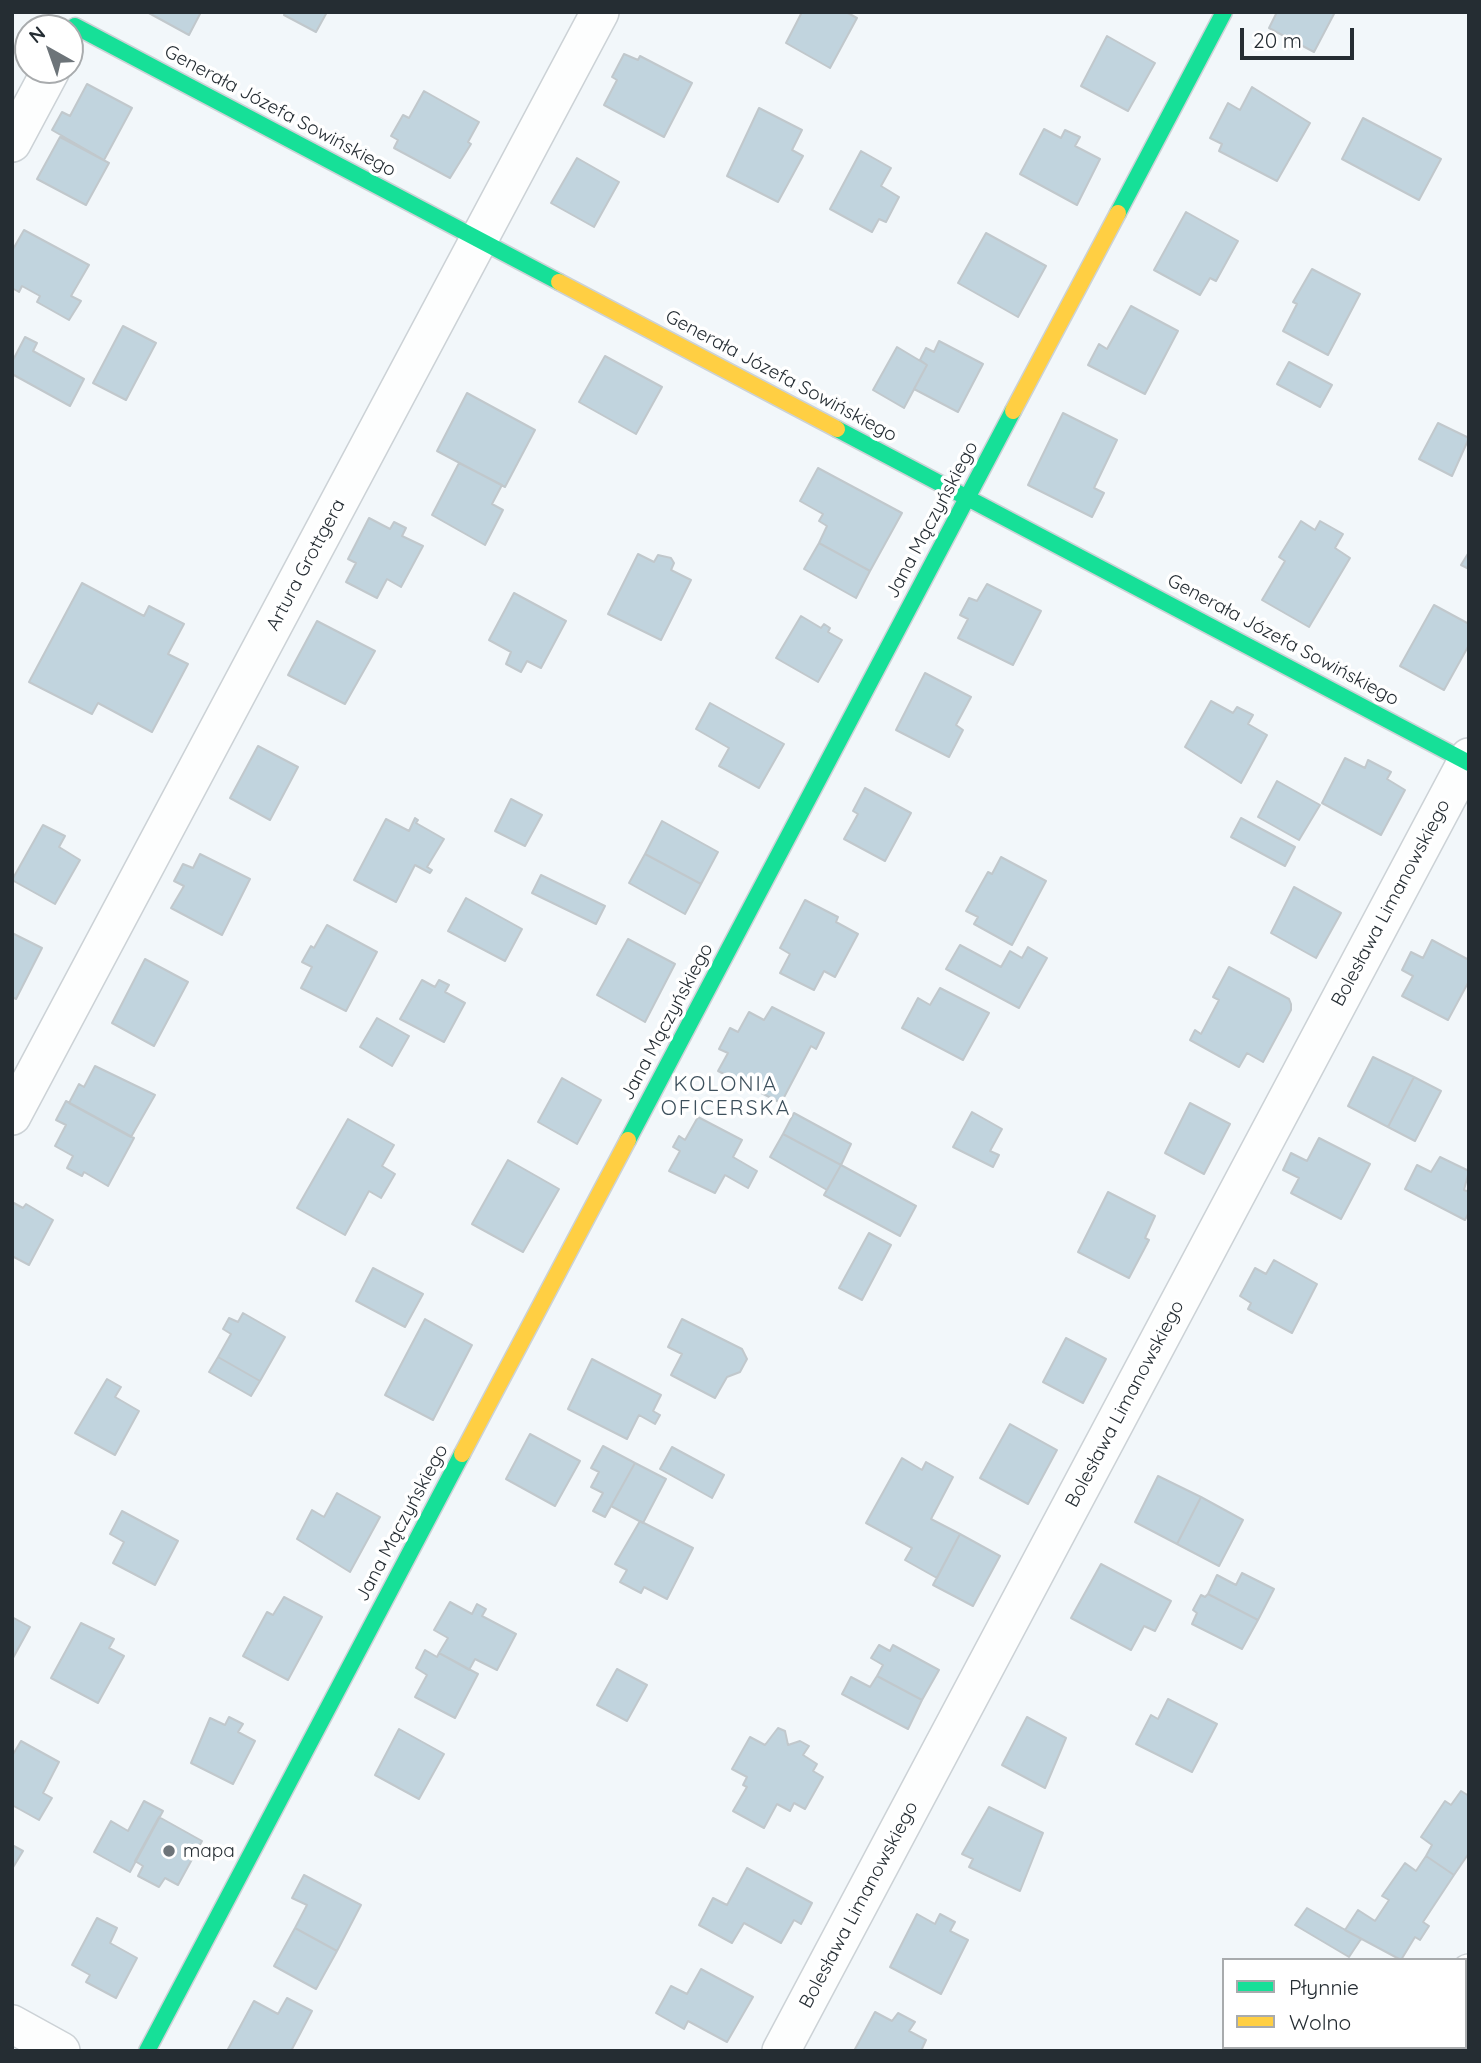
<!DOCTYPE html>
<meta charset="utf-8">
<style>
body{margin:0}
#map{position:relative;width:1481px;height:2063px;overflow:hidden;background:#f2f7fa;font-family:Quicksand,sans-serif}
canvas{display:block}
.frame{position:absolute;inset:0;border:14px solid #252d33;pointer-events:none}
.legend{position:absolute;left:1222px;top:1958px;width:245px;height:91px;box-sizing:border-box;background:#fff;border:2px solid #a8abad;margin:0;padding:9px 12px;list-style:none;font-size:21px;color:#252d33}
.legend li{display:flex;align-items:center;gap:14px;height:35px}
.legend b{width:35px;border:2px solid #a8abad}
.north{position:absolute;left:14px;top:14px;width:70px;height:70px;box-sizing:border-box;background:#fff;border:2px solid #a8abad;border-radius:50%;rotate:320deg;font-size:19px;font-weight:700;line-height:28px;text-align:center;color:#252d33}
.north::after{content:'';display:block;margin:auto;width:24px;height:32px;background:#6d7479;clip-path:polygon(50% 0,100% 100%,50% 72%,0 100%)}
.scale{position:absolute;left:1240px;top:28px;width:114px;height:32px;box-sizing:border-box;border:4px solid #252d33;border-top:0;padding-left:9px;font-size:21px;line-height:24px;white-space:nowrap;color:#252d33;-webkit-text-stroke:5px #fff;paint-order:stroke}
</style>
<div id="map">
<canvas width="1481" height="2063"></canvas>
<div class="frame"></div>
<ul class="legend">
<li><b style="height:9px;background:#16e098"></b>Płynnie</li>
<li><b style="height:9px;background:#ffcf43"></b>Wolno</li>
</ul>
<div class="north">N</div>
<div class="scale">20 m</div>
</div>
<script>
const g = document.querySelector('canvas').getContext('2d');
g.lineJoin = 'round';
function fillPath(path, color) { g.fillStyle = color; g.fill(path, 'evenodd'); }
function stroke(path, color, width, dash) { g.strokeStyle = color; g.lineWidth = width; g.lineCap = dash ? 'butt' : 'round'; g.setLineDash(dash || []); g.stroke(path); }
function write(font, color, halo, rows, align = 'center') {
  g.font = font + ' Quicksand,sans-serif'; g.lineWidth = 7; g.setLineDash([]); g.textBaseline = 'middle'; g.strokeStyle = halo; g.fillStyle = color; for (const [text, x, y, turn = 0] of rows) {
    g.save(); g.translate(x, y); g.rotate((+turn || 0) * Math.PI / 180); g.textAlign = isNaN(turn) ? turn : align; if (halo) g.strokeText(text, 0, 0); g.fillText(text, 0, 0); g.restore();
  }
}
const building = new Path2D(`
 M147,12H201L189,35Z
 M285,12H327L316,32L284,15Z
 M802,12H846L857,18L830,68L786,43Z
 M1277,12H1335L1314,52L1269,28Z
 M1107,36L1155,63L1128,111L1081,86Z
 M624,54L638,60L640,56L692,83L664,137L604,105L617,80L612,77Z
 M87,84L132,108L104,160L52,130L62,112L70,116Z
 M1252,87L1310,123L1277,181L1219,151L1222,144L1210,138L1228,103L1240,110Z
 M424,91L479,122L468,142L471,144L450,178L394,148L398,140L391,136L403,115L409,118Z
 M759,108L802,130L792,150L803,156L778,202L727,176Z
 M1363,118L1441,159L1419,200L1342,159Z
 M1044,129L1061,138L1065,130L1080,137L1075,146L1100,159L1077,205L1020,174Z
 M60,137L109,163L86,205L37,179Z
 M861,151L891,168L881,186L899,197L886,222L879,219L872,232L830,209Z
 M577,158L619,182L594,227L551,203Z
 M1186,212L1238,241L1216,281L1210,278L1200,295L1154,270Z
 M24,230L89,265L71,296L81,301L69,320L37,302L40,296L22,286L19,292L12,288V251Z
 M986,233L1046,266L1018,317L958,283Z
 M1312,269L1360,294L1328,355L1283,331L1297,304L1293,302Z
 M1131,306L1178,331L1145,394L1088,365L1099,344L1107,349Z
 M123,326L156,343L126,400L93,383Z
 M25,337L37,343L33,351L84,379L70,406L12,374V362Z
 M939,341L983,364L958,412L914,389L927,365L920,360L926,348L934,352Z
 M897,347L927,365L904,408L873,390Z
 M605,356L662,387L636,434L579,402Z
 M1289,362L1332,385L1320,407L1277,384Z
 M467,393L535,430L505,487L437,451Z
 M1063,413L1117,440L1094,488L1104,493L1092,517L1028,485Z
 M1438,423L1469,438L1452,476L1419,459Z
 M459,463L502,485L492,504L503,510L485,545L432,515Z
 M818,468L902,513L870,571L819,543L827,526L819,521L823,514L800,501Z
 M369,518L390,529L394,522L406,528L402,536L423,546L401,587L387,579L377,598L346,582L356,563L348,559Z
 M1301,521L1315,530L1320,521L1343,534L1335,548L1350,558L1309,627L1262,600L1285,561L1279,557Z
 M819,543L870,571L856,598L804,569Z
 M1469,552V569L1461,565Z
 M638,554L654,562L658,555L671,558L674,563L671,570L691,580L661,640L608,614Z
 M82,583L144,616L149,606L184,624L168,654L188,664L152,732L98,703L92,714L29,682Z
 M987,584L1041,611L1013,665L958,638L968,619L960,615L969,598L977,601Z
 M514,593L566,621L541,668L527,661L521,672L506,664L511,652L489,640Z
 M1434,605L1469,624V645L1444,690L1400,666Z
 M801,616L821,628L824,624L830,628L828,632L842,640L818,682L776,658Z
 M317,621L375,651L345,704L288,675Z
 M925,673L971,697L956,725L963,730L949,757L896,730Z
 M1211,701L1233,713L1237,707L1253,715L1248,724L1267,735L1241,783L1185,747Z
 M710,703L784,744L759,788L719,766L729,748L696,729Z
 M258,746L298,767L270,820L230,798Z
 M1345,758L1365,768L1368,760L1391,772L1387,779L1405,790L1381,835L1322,803Z
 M1277,781L1320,805L1299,840L1258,817Z
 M865,788L911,813L885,861L844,839L858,814L853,811Z
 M511,799L542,815L525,846L495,831Z
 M415,818L418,820L416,823L444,839L427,867L432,870L430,873L415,865L396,902L354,880L386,819L409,831Z
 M1241,818L1295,847L1285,866L1231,837Z
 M662,821L718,852L701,884L645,854Z
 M43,825L65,836L59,847L80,860L55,904L12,880Z
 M200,854L250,879L222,935L171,908L184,886L174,881L183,864L193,868Z
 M645,854L701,884L685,914L629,883Z
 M1001,857L1046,881L1012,945L974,924L978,917L966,911L988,872L992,874Z
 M541,875L605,906L596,924L532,893Z
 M1294,887L1341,913L1316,958L1271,933Z
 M466,898L522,929L505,961L448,931Z
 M805,900L838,917L836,922L858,934L835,977L824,971L814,990L780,973L790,954L780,948Z
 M327,925L377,952L346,1011L301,988L312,967L302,962L311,946L314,948Z
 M12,933L42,948L16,999L12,997Z
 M628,939L675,964L645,1022L597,995Z
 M1432,940L1469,960V981L1448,1020L1402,996L1413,976L1402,970L1411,952L1423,958Z
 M960,945L1001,967L1010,951L1022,958L1028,947L1047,958L1019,1008L946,969Z
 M145,959L188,982L154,1046L112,1023Z
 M1229,967L1289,999L1291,1004V1010L1263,1062L1247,1053L1239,1067L1190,1040L1195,1030L1201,1034L1219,1000L1213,997Z
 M422,980L435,987L439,980L449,985L445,992L465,1003L444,1042L400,1019Z
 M940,988L989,1013L963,1060L902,1028L918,998L930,1005Z
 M772,1007L824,1033L816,1049L811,1046L781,1103L718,1071L728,1053L719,1049L730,1028L738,1032L749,1012L764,1020Z
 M377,1018L409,1036L392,1066L360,1047Z
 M1373,1057L1414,1077L1388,1127L1348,1106Z
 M95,1066L155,1095L131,1137L69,1103L79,1084L84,1087Z
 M1414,1077L1441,1091L1415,1141L1388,1127Z
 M562,1078L601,1100L577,1144L538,1122Z
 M66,1101L134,1138L108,1186L84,1172L82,1176L67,1168L73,1156L55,1146L66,1125L56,1120Z
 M1190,1103L1230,1124L1204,1174L1165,1153Z
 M972,1112L1002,1129L990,1151L999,1155L993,1167L953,1147Z
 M794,1113L851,1144L841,1165L783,1134Z
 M698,1117L742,1140L733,1157L757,1171L748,1188L725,1175L715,1193L669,1171L680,1151L673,1147L679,1136L685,1140Z
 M348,1119L394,1145L382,1166L395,1174L381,1198L369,1191L345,1235L297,1208Z
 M783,1134L841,1165L827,1190L770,1157Z
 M1319,1138L1370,1164L1341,1219L1291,1193L1299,1178L1283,1170L1291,1153L1307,1161Z
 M1440,1157L1469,1171L1464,1190L1469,1192V1212L1465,1220L1405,1189L1417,1165L1431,1172Z
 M508,1160L559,1189L523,1252L472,1224Z
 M841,1165L916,1206L900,1236L824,1195Z
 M1108,1192L1155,1216L1145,1238L1149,1240L1129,1278L1078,1252Z
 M12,1202L23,1208L26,1204L53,1220L29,1265L12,1256Z
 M869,1233L891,1245L862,1300L839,1288Z
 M1274,1260L1317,1284L1292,1333L1248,1309L1251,1303L1240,1296L1255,1268L1266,1274Z
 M373,1268L423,1294L405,1327L356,1301Z
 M243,1313L285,1337L260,1381L218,1357L231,1334L223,1329L229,1318L238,1322Z
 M425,1319L472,1345L433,1420L385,1395Z
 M682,1319L742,1349L747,1359L740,1372L727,1377L715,1398L671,1375L682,1354L668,1347Z
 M1066,1338L1106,1359L1083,1403L1043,1382Z
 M218,1357L260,1381L251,1396L209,1372Z
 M592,1359L661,1395L653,1411L660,1415L655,1424L639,1415L627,1439L568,1409Z
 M107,1379L121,1387L115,1397L139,1411L115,1455L75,1433Z
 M1010,1424L1057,1450L1028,1504L980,1478Z
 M530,1434L580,1461L555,1506L506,1479Z
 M603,1446L635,1463L605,1517L593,1511L603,1493L591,1487L599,1472L591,1468Z
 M672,1447L724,1475L712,1498L660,1469Z
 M902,1458L922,1470L926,1462L953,1477L931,1519L960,1534L937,1578L905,1560L912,1548L866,1523Z
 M635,1463L666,1479L643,1523L611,1506Z
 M1158,1476L1201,1497L1177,1544L1135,1522Z
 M337,1493L380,1517L350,1572L297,1539L312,1510L324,1517Z
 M1201,1497L1243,1520L1219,1566L1177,1544Z
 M122,1511L178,1541L155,1585L113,1563L124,1542L110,1534Z
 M640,1521L693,1548L667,1599L644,1587L641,1593L620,1582L627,1570L615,1564Z
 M960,1534L1000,1556L973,1606L933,1585Z
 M1101,1564L1171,1601L1155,1631L1144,1626L1131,1650L1071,1618Z
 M1242,1573L1274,1589L1258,1620L1208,1594L1217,1575L1236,1585Z
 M1208,1594L1258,1620L1242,1649L1192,1624L1197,1613L1193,1610L1201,1595L1205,1597Z
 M284,1597L322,1617L288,1680L243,1656L267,1612L273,1615Z
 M450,1602L472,1614L477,1604L486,1609L482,1616L516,1634L497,1670L475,1659L469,1670L439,1653L448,1638L434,1630Z
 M12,1617L30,1627L13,1658H12Z
 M81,1623L114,1639L109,1648L124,1656L98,1703L51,1678Z
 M879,1645L890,1651L893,1645L939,1670L922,1700L877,1676L883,1665L871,1658Z
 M425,1650L437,1657L439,1653L478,1674L455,1718L415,1697L427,1675L416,1668Z
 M617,1669L647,1685L627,1721L597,1705Z
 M877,1676L922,1700L908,1729L842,1694L851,1677L870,1687Z
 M1168,1699L1217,1724L1192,1772L1136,1744L1151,1715L1158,1719Z
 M229,1717L243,1724L238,1732L255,1741L233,1784L191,1763L210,1718L225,1725Z
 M1027,1717L1066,1738L1045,1788L1002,1765Z
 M778,1728L785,1731L788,1745L800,1741L809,1746L803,1755L817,1764L813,1771L823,1777L805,1809L794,1803L790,1811L777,1804L764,1828L733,1811L747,1787L743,1785L747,1777L732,1769L750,1737L765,1745Z
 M399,1729L444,1754L419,1799L375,1775Z
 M21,1741L59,1762L43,1793L52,1798L39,1820L12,1805V1756Z
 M1461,1791L1469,1796V1853L1454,1875L1426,1856L1432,1845L1421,1837L1445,1801L1451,1805Z
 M144,1801L163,1811L130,1872L94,1852L111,1821L128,1831Z
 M989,1807L1043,1833L1020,1891L969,1867L973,1859L962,1854Z
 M159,1817L202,1841L178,1885L165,1878L159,1887L138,1876L143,1866L135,1861Z
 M12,1845L23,1851L12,1869Z
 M1426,1856L1454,1875L1423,1922L1429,1926L1420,1940L1415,1937L1401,1960L1345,1930L1358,1910L1375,1921L1389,1900L1382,1896L1405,1863L1416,1871Z
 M747,1868L812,1903L801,1924L794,1920L781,1943L744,1923L732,1943L699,1925L713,1898L727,1905Z
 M304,1875L361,1905L337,1951L295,1928L307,1905L292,1898Z
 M1307,1908L1361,1939L1349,1957L1295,1925Z
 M917,1914L935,1924L940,1914L955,1922L950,1931L968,1940L941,1994L890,1967Z
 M97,1918L117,1928L110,1943L137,1958L116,1998L86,1982L90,1975L72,1965Z
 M295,1928L337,1951L316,1989L274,1966Z
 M701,1969L753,1997L727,2042L688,2021L684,2029L656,2013L671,1986L687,1994Z
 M287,1998L312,2011L291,2051H227L254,2001L278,2014Z
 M875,2012L892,2021L898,2013L915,2022L909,2031L926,2040L921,2051H854Z`);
fillPath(building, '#c1d4de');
stroke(building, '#c1c8cc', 2);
const street = new Path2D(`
 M12,143L51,70
 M12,1116L600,12
 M1465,1979L1469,1973
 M12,2024L61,2051
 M781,2051L1469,757
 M1425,2051L1427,2047`);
const fast = new Path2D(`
 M75,26L559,282
 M1118,213L1224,12
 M837,429L1469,763
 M628,1140L1013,411
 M147,2051L462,1454`);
const slow = new Path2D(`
 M559,282L837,429
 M1013,411L1118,213
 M462,1454L628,1140`);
stroke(street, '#ccd2d6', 40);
stroke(fast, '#ccd2d6', 19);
stroke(slow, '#ccd2d6', 19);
stroke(street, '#fdfefe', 37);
stroke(fast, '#16e098', 16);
stroke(slow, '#ffcf43', 16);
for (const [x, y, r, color] of [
 [169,1851,7,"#6d7479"]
]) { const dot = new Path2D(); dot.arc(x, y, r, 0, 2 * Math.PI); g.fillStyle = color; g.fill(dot); stroke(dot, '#fff', 2.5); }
write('19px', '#252d33', '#fff', [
 ["Generała Józefa Sowińskiego",280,111,28],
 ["Generała Józefa Sowińskiego",781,376,28],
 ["Jana Mączyńskiego",932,520,-62],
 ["Artura Grottgera",306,565,-62],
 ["Generała Józefa Sowińskiego",1283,640,28],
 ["Bolesława Limanowskiego",1391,903,-62],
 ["Jana Mączyńskiego",667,1022,-62],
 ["Bolesława Limanowskiego",1125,1404,-62],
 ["Jana Mączyńskiego",402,1523,-62],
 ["Bolesława Limanowskiego",859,1905,-62]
]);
write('19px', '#252d33', '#fff', [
 ["mapa",183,1851]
], 'left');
g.letterSpacing = '2px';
write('21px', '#3d505c', '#fff', [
 ["KOLONIA",726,1085],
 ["OFICERSKA",726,1109]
]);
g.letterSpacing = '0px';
</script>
